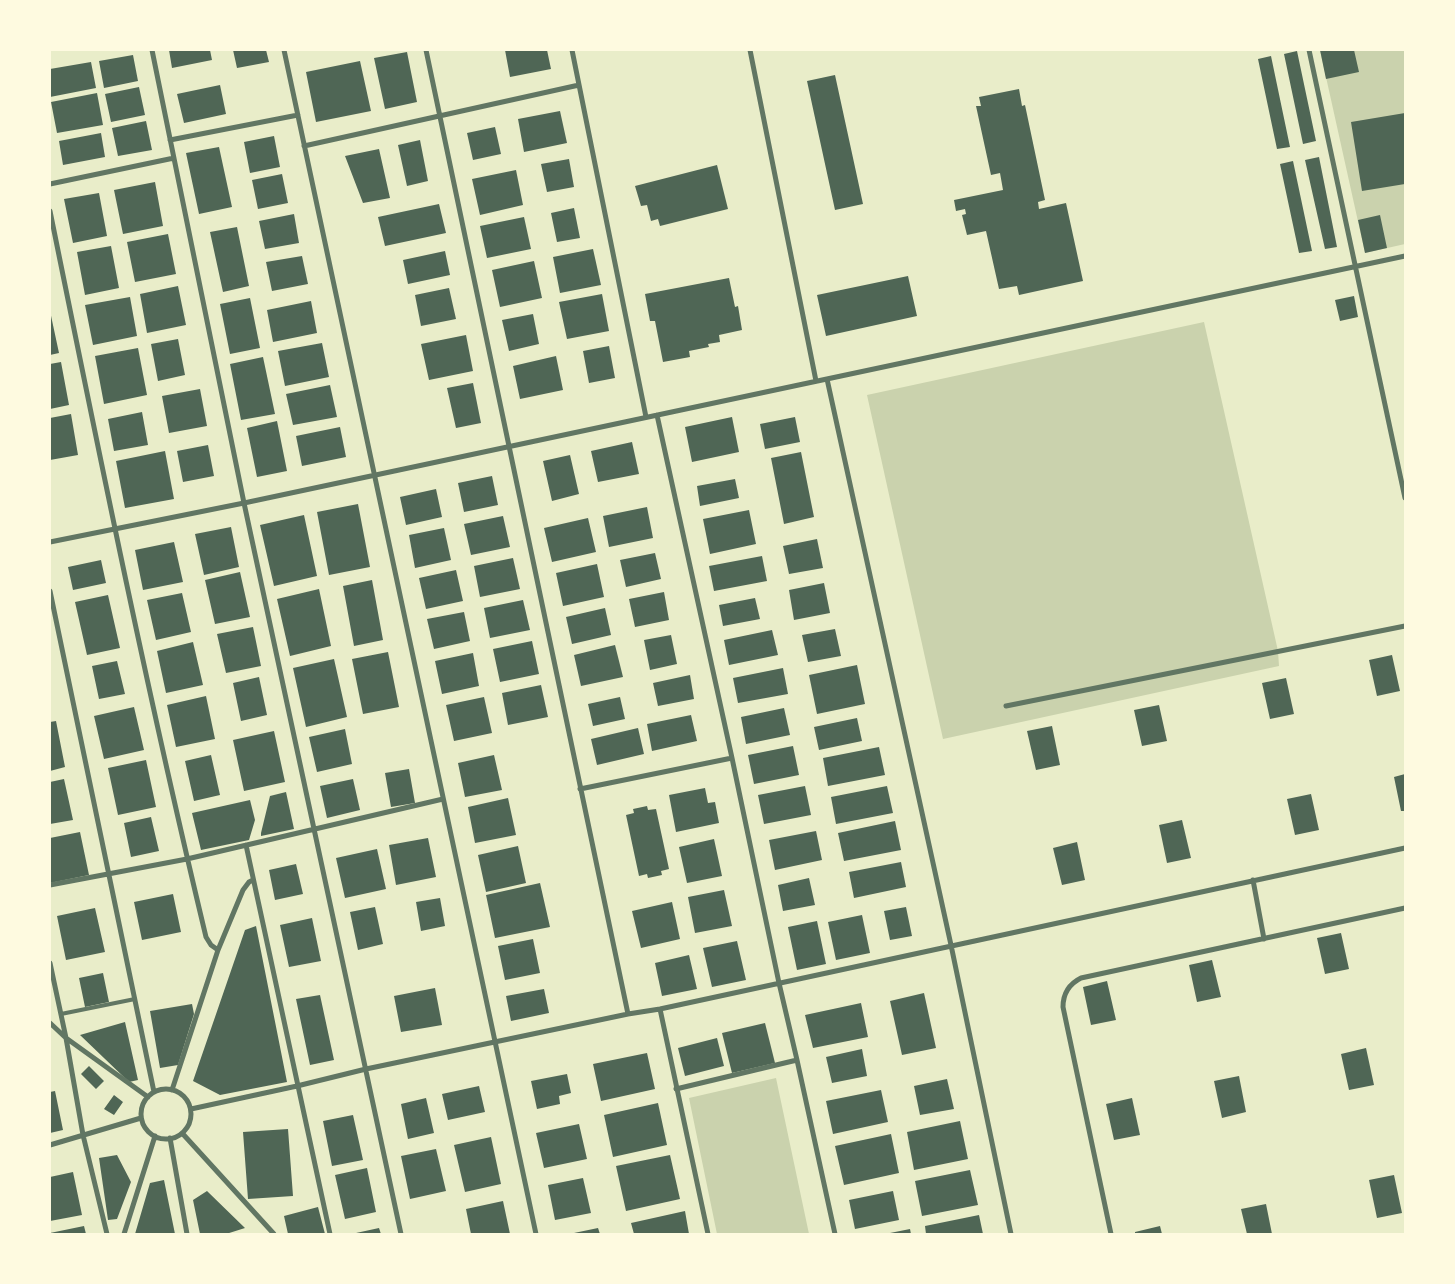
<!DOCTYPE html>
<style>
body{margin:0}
#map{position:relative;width:1455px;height:1284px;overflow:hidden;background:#e9edc9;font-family:Jost,sans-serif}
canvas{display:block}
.frame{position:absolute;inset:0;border:51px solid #fefae0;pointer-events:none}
</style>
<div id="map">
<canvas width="1455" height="1284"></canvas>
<div class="frame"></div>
</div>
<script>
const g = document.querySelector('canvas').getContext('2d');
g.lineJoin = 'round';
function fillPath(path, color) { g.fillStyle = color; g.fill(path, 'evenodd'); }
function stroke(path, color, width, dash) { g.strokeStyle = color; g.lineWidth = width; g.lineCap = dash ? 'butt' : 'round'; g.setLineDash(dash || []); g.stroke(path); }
fillPath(new Path2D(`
 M1320,50H1405V244L1365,253Z
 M1204,322L1278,651L1279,666L943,739L867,395Z
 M776,1078L809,1234H717L689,1098Z`), '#cad2ad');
fillPath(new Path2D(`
 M169,50H210L212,60L172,68Z
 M233,50H266L269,62L237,68Z
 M505,50H547L551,69L510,77Z
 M1320,50H1354L1359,72L1326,79Z
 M1297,51L1316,141L1303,144L1284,54Z
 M407,52L417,102L385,109L374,58Z
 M133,55L138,81L104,88L99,61Z
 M1271,56L1290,147L1277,149L1258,59Z
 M360,61L371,111L316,122L306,72Z
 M91,62L96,88L50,97V69Z
 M835,75L863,204L835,210L807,81Z
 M220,85L226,114L184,123L177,94Z
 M139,87L145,115L111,122L105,94Z
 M1019,89L1022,106L1025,105L1045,200L1038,202L1039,209L1066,203L1083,281L1019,295L1017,286L999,289L986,231L967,235L962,215L966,214L965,209L956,211L954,200L1003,190L1000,173L991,175L976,106H981L979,97Z
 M97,93L103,125L57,133L51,102Z
 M560,111L567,143L524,152L518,119Z
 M1405,113V184L1362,191L1351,122Z
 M146,121L152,150L118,156L112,128Z
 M495,127L501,154L473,160L467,133Z
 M101,133L105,157L63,165L59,141Z
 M274,136L280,167L250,173L244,142Z
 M420,140L428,181L407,186L398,145Z
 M219,147L232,207L199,214L186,153Z
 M379,149L390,198L363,203L345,156Z
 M1319,157L1337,247L1325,249L1305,160Z
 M569,159L574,187L547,192L541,164Z
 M1293,161L1312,251L1299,253L1280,164Z
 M717,165L728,209L660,226L658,219L651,221L647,205L641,206L635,186Z
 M516,170L523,205L480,215L472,179Z
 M282,174L288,203L258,209L252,180Z
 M155,182L163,226L123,234L114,190Z
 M99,193L107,236L73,243L64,199Z
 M439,204L446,233L385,246L378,217Z
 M574,208L580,238L557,242L551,213Z
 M294,214L299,243L265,249L259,221Z
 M1380,215L1387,248L1365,253L1358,220Z
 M524,217L531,249L487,258L480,226Z
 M237,227L249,286L223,292L210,232Z
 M168,234L176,274L135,282L127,242Z
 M111,246L119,288L85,295L77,252Z
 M593,249L601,285L560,293L553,257Z
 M445,251L450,275L408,284L403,260Z
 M302,256L308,284L272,291L266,262Z
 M534,261L542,298L500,307L492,270Z
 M908,276L917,316L826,336L817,295Z
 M729,278L735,307L738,306L742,330L719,335L720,342L708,344L709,347L689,351L690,357L663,362L655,321H650L645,294Z
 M178,286L186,325L147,333L140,294Z
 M449,288L456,319L421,326L415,295Z
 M602,294L609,331L567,339L559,302Z
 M1354,296L1358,317L1340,321L1335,300Z
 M130,297L137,336L93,345L85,305Z
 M250,298L260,348L230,354L220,304Z
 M311,301L317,333L273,342L267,310Z
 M50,311L59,353L50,355Z
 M533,314L539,344L509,351L502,320Z
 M466,335L473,371L429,380L421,344Z
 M178,339L185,375L158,381L151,344Z
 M322,343L329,377L285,386L278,351Z
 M609,346L615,378L589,383L583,351Z
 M138,348L147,395L104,404L95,356Z
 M556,356L563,390L520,399L513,366Z
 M263,357L275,414L241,420L230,364Z
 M61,362L69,405L50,409V364Z
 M473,383L481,423L456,428L447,388Z
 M330,385L337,417L293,425L286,394Z
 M200,389L207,426L169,433L162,396Z
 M142,412L148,445L114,451L108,419Z
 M71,414L78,455L50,460V418Z
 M732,417L739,452L692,462L685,427Z
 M795,417L800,442L765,449L760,424Z
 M277,421L287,471L257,477L247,428Z
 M340,427L346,457L302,466L296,436Z
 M632,442L639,474L598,482L591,451Z
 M208,445L214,476L183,482L177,451Z
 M165,451L174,499L125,508L116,461Z
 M801,452L814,517L784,524L771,458Z
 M570,455L579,494L552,501L543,461Z
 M492,476L498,505L464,512L458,483Z
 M735,479L739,498L700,506L697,486Z
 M436,489L442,517L406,525L400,497Z
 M358,504L370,567L329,575L317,512Z
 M647,507L653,538L609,547L603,516Z
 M749,510L756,544L710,554L703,519Z
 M304,515L317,576L274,586L260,525Z
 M503,516L510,547L471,555L464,524Z
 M588,518L596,552L552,562L544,528Z
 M231,527L239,567L204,575L195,534Z
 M444,528L451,560L415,568L409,535Z
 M817,539L823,568L789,574L783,546Z
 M174,542L183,582L143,590L135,550Z
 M655,553L661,579L626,587L620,560Z
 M762,556L767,581L714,591L709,566Z
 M513,558L520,589L480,597L474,566Z
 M101,560L106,583L73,590L68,567Z
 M597,564L604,597L563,606L556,573Z
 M456,570L463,601L426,609L419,578Z
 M240,572L250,617L215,624L205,580Z
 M372,580L383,640L354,646L343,586Z
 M824,583L830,613L794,620L789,590Z
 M319,589L331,646L290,656L277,599Z
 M664,592L669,620L635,627L629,599Z
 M182,593L191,632L156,640L147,600Z
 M108,595L120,648L87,655L75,602Z
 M755,598L760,619L723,626L719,605Z
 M523,600L530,630L490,638L484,608Z
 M605,608L611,635L572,644L566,617Z
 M464,612L470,641L434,649L427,619Z
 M253,627L261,666L226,673L217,634Z
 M835,629L841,656L808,662L802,635Z
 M772,630L778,655L729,665L724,640Z
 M671,635L677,664L650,670L644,640Z
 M532,641L539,674L500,682L493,649Z
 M193,642L203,685L166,693L157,651Z
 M615,645L623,677L581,686L574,655Z
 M388,652L399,707L363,714L352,659Z
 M473,653L479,686L442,694L435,661Z
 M1392,655L1400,691L1377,696L1369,660Z
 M334,659L347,717L306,727L293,668Z
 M117,661L125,694L99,699L92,666Z
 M857,665L865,704L817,714L809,675Z
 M783,668L788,694L738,703L733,678Z
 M690,675L694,699L658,706L653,683Z
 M259,677L267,715L241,721L233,683Z
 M1286,678L1294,714L1270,719L1262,683Z
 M541,685L548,717L508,725L502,693Z
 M206,696L215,739L176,747L167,705Z
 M484,697L492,733L454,741L446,705Z
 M620,697L625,719L593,726L588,704Z
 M1159,705L1167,741L1142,746L1134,710Z
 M134,707L144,750L104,759L94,716Z
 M784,708L790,735L746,744L741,717Z
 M691,715L697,741L652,751L647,724Z
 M857,718L862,741L819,750L814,727Z
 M56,721L65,767L50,771V722Z
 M1052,726L1060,765L1036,770L1027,731Z
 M638,728L644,754L597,765L591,739Z
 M345,729L352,764L317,772L309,737Z
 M274,731L285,782L244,791L233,740Z
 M793,746L799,775L754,784L748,755Z
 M879,747L885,775L828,786L823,758Z
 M211,755L220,795L194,801L185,761Z
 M494,755L502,790L465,797L458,763Z
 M146,760L156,807L118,815L108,768Z
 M409,769L415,803L391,807L385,773Z
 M1405,774V811H1401L1394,777Z
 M64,779L73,820L50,824V782Z
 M353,779L360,810L327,818L320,786Z
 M805,786L811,815L764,824L758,795Z
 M887,786L893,813L836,824L831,797Z
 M705,788L708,803L715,802L719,823L676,832L669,795Z
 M286,792L294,829L261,836V833L270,796Z
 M1311,794L1319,830L1295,835L1287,799Z
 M508,798L516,835L475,843L468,807Z
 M250,800L255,820L249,840L201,850L192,813Z
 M647,806L648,810L656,809L669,869L661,871L662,875L648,878L647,874L639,876L626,815L634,813L633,809Z
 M151,817L159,851L131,857L124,823Z
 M1182,820L1191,858L1167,863L1159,825Z
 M895,821L901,850L844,861L838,833Z
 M816,831L822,860L775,870L769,840Z
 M80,832L89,875L50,883V838Z
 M428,838L436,877L396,885L389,845Z
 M714,839L722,876L687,883L679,847Z
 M1077,842L1085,880L1062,885L1053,848Z
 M518,846L526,883L486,892L478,855Z
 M377,849L386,889L345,898L336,858Z
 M901,862L906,887L854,898L849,872Z
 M296,864L303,894L275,900L269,870Z
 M809,878L815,905L783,911L778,885Z
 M540,883L550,927L495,938L486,895Z
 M724,890L732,926L695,933L688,897Z
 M173,894L181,932L142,940L134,902Z
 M440,898L445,926L421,931L416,902Z
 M672,902L680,939L641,948L632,911Z
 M375,907L383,944L358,950L350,912Z
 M906,907L912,936L890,940L884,911Z
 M95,908L105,952L66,960L57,916Z
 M862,915L870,953L836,960L828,922Z
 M312,918L321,961L289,967L280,925Z
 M817,921L826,964L797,970L788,927Z
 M256,926L287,1082L220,1095L193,1081L245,930Z
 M1341,933L1349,969L1325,974L1317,938Z
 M533,939L540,973L505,980L498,946Z
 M737,941L746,980L712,987L703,948Z
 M689,955L697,989L662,996L655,963Z
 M1212,960L1221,997L1197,1002L1189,965Z
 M103,973L109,1002L85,1007L79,978Z
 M1107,981L1116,1020L1091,1025L1083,987Z
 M435,988L442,1025L401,1032L394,996Z
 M544,989L549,1013L511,1021L506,996Z
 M924,993L936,1048L902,1055L890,1001Z
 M320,995L334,1060L310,1065L296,999Z
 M861,1003L868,1037L813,1048L805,1015Z
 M192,1004L194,1014L178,1065L160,1068L150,1011Z
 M125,1022L138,1080L129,1082L80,1035Z
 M765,1023L775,1063L732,1073L722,1033Z
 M717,1038L724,1066L685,1076L678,1048Z
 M1366,1048L1374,1085L1349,1090L1341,1054Z
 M862,1049L867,1076L832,1083L826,1057Z
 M647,1053L655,1089L601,1101L593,1064Z
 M89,1066L104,1081L96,1089L81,1074Z
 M567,1074L571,1093L559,1096L560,1104L537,1109L531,1081Z
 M1239,1076L1246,1112L1222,1118L1214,1081Z
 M947,1079L954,1109L920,1115L914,1086Z
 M479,1086L485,1112L448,1120L442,1094Z
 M881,1090L888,1122L833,1134L826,1101Z
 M55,1091L63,1130L50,1133V1092Z
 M114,1095L123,1102L114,1115L104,1109Z
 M426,1098L434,1133L408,1139L401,1104Z
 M1132,1098L1140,1135L1114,1140L1106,1104Z
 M658,1103L667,1145L613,1157L604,1115Z
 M353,1115L363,1160L332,1166L323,1121Z
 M960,1121L968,1159L914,1170L907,1132Z
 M579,1124L587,1159L544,1168L536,1133Z
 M288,1129L293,1196L248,1199L243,1132Z
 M891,1134L899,1173L844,1185L835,1146Z
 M491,1137L501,1184L465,1192L454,1145Z
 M436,1149L446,1191L410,1199L401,1156Z
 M117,1155L131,1182L117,1219L108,1220L99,1158Z
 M670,1155L680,1199L626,1211L616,1166Z
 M367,1168L376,1212L345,1219L335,1175Z
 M970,1170L978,1205L922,1216L915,1181Z
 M73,1172L82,1215L50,1221V1177Z
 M1394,1175L1402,1213L1377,1218L1369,1180Z
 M583,1178L591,1213L555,1220L548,1185Z
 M164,1180L175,1234H135L150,1183Z
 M207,1191L245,1228L226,1234H200L193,1200Z
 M893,1191L899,1220L855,1229L849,1200Z
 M503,1201L510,1234H471L466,1209Z
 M1266,1204L1272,1234H1247L1241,1209Z
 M318,1207L325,1234H288L284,1216Z
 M685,1211L689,1234H634L631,1223Z
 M979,1215L983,1234H926L925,1226Z
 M84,1226L86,1234H50V1233Z
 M1160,1226L1162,1234H1135V1232Z
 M379,1228L381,1234H356V1233Z
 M598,1228L600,1234H574V1233Z
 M910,1229L911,1234H890V1233Z`), '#4f6655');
stroke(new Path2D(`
 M61,1014L135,999`), '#617663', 4);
stroke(new Path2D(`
 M152,50L244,503L401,1234
 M284,50L536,1234
 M426,50L628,1014
 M572,50L646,417
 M750,50L816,381
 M1309,50L1405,498
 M170,140L298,115
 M304,146L579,85
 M50,184L174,158
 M50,211C99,453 148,696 206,937L211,945L218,950
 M827,379L951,945L1011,1234
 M657,415L732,758L779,983L797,1060L835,1234
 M50,542L244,503L1405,256
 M50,591L154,1092
 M1006,706L1405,626
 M580,789L732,758
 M246,845L330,1234
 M1253,880L1264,939
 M50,885L187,859L443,799
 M50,963L66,1038L83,1135L107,1234
 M660,1009L708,1234
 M50,1023L66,1038L148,1097
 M676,1089L797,1060
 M141 1114a25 25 0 1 1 50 0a25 25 0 1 1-50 0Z
 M172,1090L218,950L243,890L249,882L253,880
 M191,1109L297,1086L366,1069L628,1014L660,1009L1405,848
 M182,1133L274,1234
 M170,1138L187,1234
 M50,1145L141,1118
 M124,1234L155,1136
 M1111,1234L1063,1007C1063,993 1069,984 1081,978L1405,908`), '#617663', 5);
</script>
